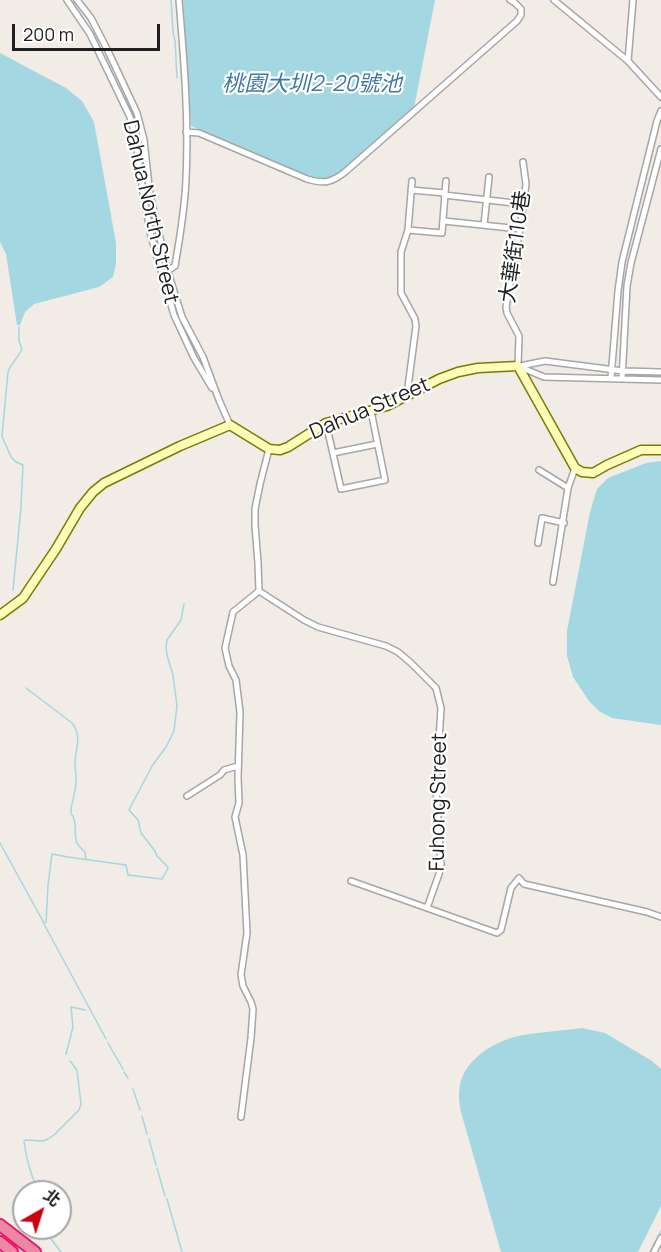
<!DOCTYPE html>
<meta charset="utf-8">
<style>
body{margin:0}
#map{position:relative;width:661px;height:1252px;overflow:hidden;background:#f1ece5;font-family:Manrope,"Noto Sans TC",sans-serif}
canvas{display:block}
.north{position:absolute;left:12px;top:1180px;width:60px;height:60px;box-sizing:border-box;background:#fff;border:2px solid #a5a5a5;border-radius:50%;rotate:39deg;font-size:16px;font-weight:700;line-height:24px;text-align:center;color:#1f1f1f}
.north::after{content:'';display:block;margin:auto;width:21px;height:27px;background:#cf000e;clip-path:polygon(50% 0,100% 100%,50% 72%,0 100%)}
.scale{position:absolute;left:12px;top:24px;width:148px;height:27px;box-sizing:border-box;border:3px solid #1f1f1f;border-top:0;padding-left:8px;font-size:18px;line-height:21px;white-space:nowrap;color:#1f1f1f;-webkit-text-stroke:4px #fff;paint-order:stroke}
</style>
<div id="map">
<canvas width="661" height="1252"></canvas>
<div class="north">北</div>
<div class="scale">200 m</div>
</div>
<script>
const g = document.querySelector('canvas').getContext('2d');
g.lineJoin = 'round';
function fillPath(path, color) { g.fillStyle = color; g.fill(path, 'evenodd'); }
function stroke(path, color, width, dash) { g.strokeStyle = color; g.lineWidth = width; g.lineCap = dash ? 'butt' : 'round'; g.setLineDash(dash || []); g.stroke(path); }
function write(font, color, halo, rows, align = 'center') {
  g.font = font + ' Manrope,"Noto Sans TC",sans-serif'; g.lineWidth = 4.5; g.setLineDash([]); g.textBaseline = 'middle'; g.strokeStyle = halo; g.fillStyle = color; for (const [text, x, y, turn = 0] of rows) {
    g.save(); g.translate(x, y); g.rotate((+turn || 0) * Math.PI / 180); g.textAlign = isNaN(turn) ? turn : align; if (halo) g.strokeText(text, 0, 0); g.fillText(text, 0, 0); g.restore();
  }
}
fillPath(new Path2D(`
 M183,0H435L414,108L344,171C334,178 326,181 314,179L191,126Z
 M0,53L66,88L82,101L94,122L116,243V264L113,277L99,287L34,304L25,312L20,325H17L6,254L0,242Z
 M661,461V725L612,718L599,711L589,701L573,677L567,656V631L590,512L597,489L608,478L646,463Z
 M582,1028L605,1033L652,1061L661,1069V1206L638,1252H501L461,1112C459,1103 458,1094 460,1085C465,1059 494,1042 518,1036C538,1032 561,1031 582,1028Z`), '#a3d7e1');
stroke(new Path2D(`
 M171,0L173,32L175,41L177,78
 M13,590L21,507L23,465L16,462L11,457L2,436L8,372C11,363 18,358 22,349L19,341V327
 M26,688L72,723C83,737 75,748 75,764C75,769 76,773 76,778C77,789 72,800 71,810C71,819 72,811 74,819C78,834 70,840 85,852L86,859
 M0,843L44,923L46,922L48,885L52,854C76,859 101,861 126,865L128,875L162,879L167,870L168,867L157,856L155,851L141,833L138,820L129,810L152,766L166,747L174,731L177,706L173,675L167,655L166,648L167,640L181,620L184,604
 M44,924L106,1039
 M108,1043L123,1069
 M66,1054L73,1027L71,1007L85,1010
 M124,1072L128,1078
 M133,1089L140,1110
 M142,1116L147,1134
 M149,1139L156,1165
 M157,1168L165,1196
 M38,1191C31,1175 26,1159 24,1141L26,1140L43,1141L48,1139L54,1135L79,1110L81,1104L77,1070L70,1061
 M167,1199L182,1252
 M49,1228L51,1239L61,1252
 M650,1252L661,1231`), '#a3d7e1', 1.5);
const street = new Path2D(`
 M67,0L90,34L130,117L135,135L143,192L151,236L174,315L194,358L212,388
 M77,0L91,18L108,51L137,113L144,140L150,195L168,272L182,317L203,357L219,400L230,425
 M554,0L628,61L661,97
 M628,61L633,0
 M186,132L199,133L307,179C324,184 331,183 345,172L517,21L521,15V9L514,2L510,0
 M411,190L445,193
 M444,195L523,204
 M444,221L520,229
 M484,225L489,177
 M408,230L442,233L446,181
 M166,272L175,266C180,237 185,208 186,179C189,119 184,60 179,0
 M518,366L519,336L507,313L506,307L520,229L526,184L523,162
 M520,366L545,361L623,371L661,372
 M520,367L544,377L661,380
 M611,378L618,291L622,262L657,121L661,111
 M622,379L627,286L631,263L661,149
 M407,395L416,326L415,319L401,293V252L408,230L412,181
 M326,423L341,489L385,480L371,411
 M333,453L377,444
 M539,470L568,488
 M538,543L542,518L564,523
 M553,582L568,488L575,468
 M259,591L304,620L318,627L386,646L398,652L411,663L436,688L441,708L436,789L441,864L439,874L427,908L497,933L501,930L511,888L519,878L524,884L647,912L661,917
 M187,796L220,775L224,770L238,766
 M351,881L427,908
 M241,1117L251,1038L253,1009L251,1002L243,986L241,975L247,933L243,855L235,817L239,803L238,778L240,712L236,680L229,666L225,648L233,612L259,591L258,563L255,525V509L260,484L269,449
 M654,1252L661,1238`);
const secondary = new Path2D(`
 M0,615L23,598L56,549L80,508L93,492L104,483L180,446L230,425L269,449L280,450L288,447L326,423L387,406L439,379L458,372L478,368L518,366L575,468L582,472L593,473L607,465L641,450H661`);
const highway = new Path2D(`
 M0,1225L35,1252
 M0,1242L12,1252`);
stroke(street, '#a6a6a6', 8);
stroke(secondary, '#787d00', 11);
stroke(highway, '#e71a6e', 14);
stroke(street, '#fff', 5);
stroke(secondary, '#fefcb6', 8);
stroke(highway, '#ed88a2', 10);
write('21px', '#1f1f1f', '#fff', [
 ["Dahua North Street",150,212,77],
 ["大華街110巷",516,247,-82],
 ["Dahua Street",370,409,-23],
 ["Fuhong Street",439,802,-89]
]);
write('italic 22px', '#4079a6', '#fff', [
 ["桃園大圳2-20號池",312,85]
]);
</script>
